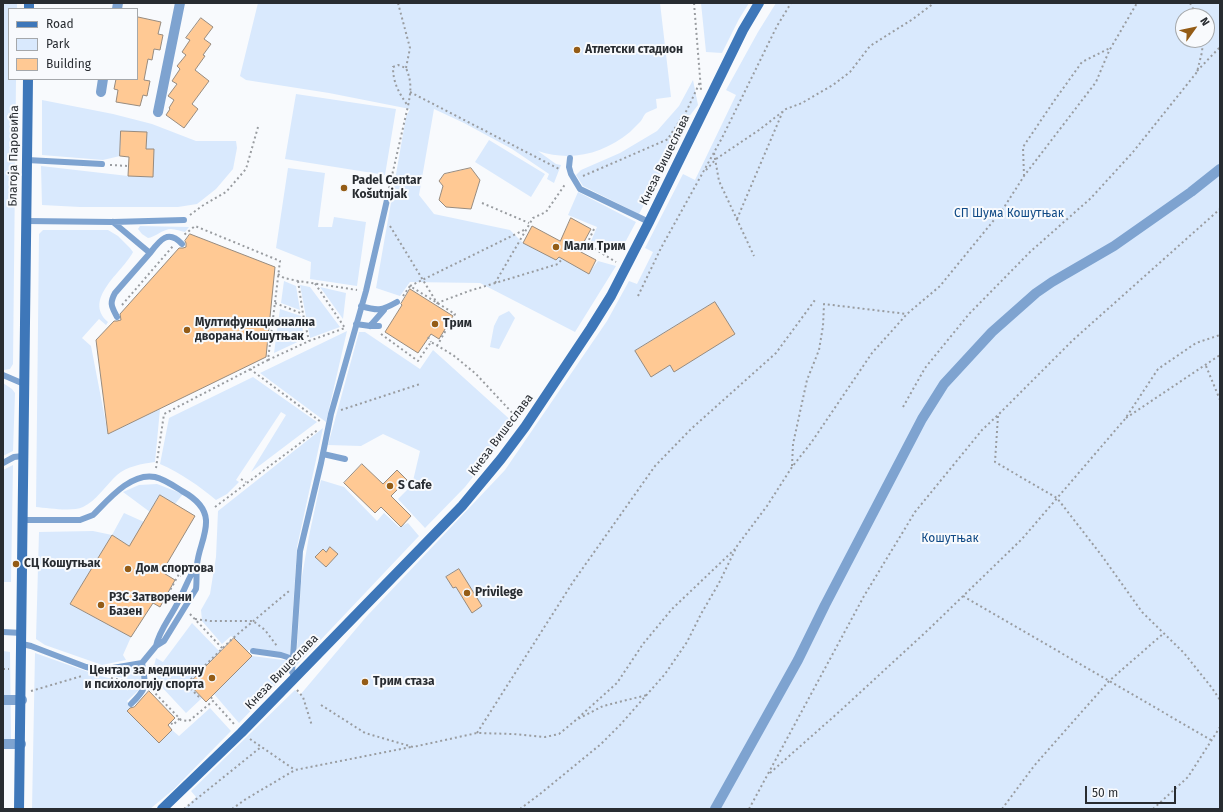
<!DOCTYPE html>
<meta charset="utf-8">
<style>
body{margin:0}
#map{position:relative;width:1223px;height:812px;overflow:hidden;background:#f8fafd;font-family:"Fira Sans",sans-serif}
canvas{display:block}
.frame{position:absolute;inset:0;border:4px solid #282c31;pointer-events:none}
.legend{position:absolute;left:8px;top:8px;width:130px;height:72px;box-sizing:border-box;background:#f8fafd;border:1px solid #a5a8ab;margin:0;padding:5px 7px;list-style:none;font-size:12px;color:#282c31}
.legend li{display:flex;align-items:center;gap:8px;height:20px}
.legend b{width:20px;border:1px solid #a5a8ab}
.north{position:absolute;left:1175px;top:8px;width:40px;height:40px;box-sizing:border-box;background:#f8fafd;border:1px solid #a5a8ab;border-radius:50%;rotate:57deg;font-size:11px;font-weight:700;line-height:16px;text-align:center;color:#282c31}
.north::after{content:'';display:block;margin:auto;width:14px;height:18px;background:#945c16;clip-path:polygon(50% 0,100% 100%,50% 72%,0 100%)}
.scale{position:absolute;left:1085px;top:786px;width:91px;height:18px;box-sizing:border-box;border:2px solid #282c31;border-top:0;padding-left:5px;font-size:12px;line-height:14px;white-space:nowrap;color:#282c31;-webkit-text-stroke:3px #f8fafd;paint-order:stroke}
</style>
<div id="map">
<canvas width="1223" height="812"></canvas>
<div class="frame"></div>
<ul class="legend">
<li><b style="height:5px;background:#3e77b9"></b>Road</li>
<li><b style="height:11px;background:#d9e9fd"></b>Park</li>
<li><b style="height:11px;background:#ffc994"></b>Building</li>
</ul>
<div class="north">N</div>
<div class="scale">50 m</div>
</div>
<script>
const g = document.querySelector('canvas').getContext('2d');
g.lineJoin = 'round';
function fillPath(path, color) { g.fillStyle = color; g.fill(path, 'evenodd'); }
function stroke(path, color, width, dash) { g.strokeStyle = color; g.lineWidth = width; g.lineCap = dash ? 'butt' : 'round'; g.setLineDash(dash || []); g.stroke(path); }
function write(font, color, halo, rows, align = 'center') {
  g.font = font + ' "Fira Sans",sans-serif'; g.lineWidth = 4; g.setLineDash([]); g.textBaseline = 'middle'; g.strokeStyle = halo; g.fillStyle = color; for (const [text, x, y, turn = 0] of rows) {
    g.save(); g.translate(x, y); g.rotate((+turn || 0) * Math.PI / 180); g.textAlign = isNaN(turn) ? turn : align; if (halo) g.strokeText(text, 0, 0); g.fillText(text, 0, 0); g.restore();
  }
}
fillPath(new Path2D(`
 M3,3H17V9H9V79H16L13,364L10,369L4,370Z
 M258,3H660L671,97L656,99L657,108C654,110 649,111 646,113C643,116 642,121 639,123C636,126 633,129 630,132C603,154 571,162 538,151L556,164L561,165L554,183L547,179L549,174L512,149L464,123L434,109L419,195L434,214L510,230L523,243L556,260L559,257L589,273L598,261L616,266L575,332L480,283L410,282L400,296L376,288L406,117L410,109L329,93L246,80L240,76Z
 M701,3H749L739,19L722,53L706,52Z
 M776,3H1220V809H184L196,797L191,791L295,690L300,695L367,616L505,470L607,321L629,281L637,284L653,252L645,248L683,174L695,180L736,95L726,90L758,32ZM1183,16H1207V40H1183Z
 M693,80L698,105L678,131L673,149L639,214L583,186L576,175L581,170L620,153L657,131L679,106Z
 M296,94L396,109L385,175L285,159Z
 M42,100L113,114L152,124L196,141H236L237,148L233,169L216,189L197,204L178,207H80L42,205L41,166L128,176L152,177L153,149H146V132L122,131L120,156L103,160L42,155Z
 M489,140L545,174L531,197L475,162Z
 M288,168L325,173L318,227H332L334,217L366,222L357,286L310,279L311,262L276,248Z
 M578,192L636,222L620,252L591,241L597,227L568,215Z
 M140,226L189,227L185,232C179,231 172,227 166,230C159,232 155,237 148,238L142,234L138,229Z
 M43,230H108L118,236L130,248L133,252C123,272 82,299 108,322L106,325L99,319L82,338L91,346L108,434L160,409L155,462C142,464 127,466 117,475C106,485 96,501 83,507C72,512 48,508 36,507L39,234Z
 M284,281L296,286L300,310L281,303Z
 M300,285L310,287L340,327L310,338Z
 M320,287L346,293L343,319Z
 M280,309L301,316L304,339L274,353Z
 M509,311L515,318L499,349L490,347L494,326L499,316Z
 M347,331L326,422L260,373Z
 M359,332H365L420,369L433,350L515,424L465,487L425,528L398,499L412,485L420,451L383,434L361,446L328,445Z
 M253,377L317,422L251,472L286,415L281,412L236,480L239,482L227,494L216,500C199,486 181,473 160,464L169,418Z
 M3,383L12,389L15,393L13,451L3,456Z
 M323,428L297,547L290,655L255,648L247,651L231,636L222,644L202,621L201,610L210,594L216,557L218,511Z
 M13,465L11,582H3V470Z
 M321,480L344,487L377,521L384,513L399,527L408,523L419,536L296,666L301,582L309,536Z
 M157,484L183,494L175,504L160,495L150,512L123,492L139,485Z
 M124,513L144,522L129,546L112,535L70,604L131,637L123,655L126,660L102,665L45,645L36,639L39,532L93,531L112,535Z
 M192,623L220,652L189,684L202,698L186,713L159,684L153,670L156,658L163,662Z
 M3,651L10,652L11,739H3Z
 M35,653L97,675L142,687L127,701L131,708L127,711L159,743L172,730L179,736L210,708L231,731L174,789L150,809H32Z
 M252,656L291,661L290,670L239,723L214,694Z
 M138,666L143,682L113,676L105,671Z`), '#d9e9fd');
const building = new Path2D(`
 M138,17L161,22L158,34L163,35L160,50L154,49L152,60L148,59L144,80L150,81L147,96L143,95L140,106L116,102L118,90L114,89L116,79H137V22Z
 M201,18L213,27L204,39L211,44L203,55L205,56L195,70L209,81L192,104L198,109L184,128L166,115L170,109L169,108L174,100L168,96L177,84L172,81L180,69L177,66L186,55L182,52L190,40L186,38Z
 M121,131L147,132L146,149H154L153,177L128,176L129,157L120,156Z
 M471,168L480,180L471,209L446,207L439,200L443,186L439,181L444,174Z
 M571,218L591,229L579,251L596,260L589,274L559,257L556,260L523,243L532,226L560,241Z
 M190,234L275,267L266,357L108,434L96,340L114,321H117L121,320L120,314L179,248H183L186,247V243L185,241Z
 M410,289L453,316L439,339L431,334L418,353L385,332L402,305L401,304Z
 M715,302L735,334L674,372L670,365L651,377L635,351Z
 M362,464L383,484L397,470L407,480L391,496L411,516L401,527L381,507L375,513L344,483Z
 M160,495L195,516L162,572L175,580L160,607L153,603L131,637L70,604L112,535L129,546Z
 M330,547L338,554L326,567L315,557L323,549L326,552Z
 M459,569L482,606L472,613L456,587L453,588L446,577Z
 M234,638L252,656L206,702L189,684Z
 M149,691L175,718L168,725L172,730L159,743L127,711L130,708L134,707Z`);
fillPath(building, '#ffc994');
stroke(building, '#978b7f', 1);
stroke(new Path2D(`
 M398,3L410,48L406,68
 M694,3L701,90
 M1190,3L1197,16
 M1197,71L1220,47
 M410,92L561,170
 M669,137L687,110L700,82
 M714,153L719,181L754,256
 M110,165L129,166
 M706,170L716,159L759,130L786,109L802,103L833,85L850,72L870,46L913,19L934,3
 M583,176L680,134
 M1024,176L1023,147L1054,101L1082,62L1110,48
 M388,193L408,106C411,91 412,82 406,68L398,65L393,67C393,83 399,93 408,106
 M482,203L529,223
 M190,215L202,206L226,192L246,169L258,127
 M737,219L783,111
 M390,226L437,303L469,291L558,264L562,259
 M594,229L587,244L616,262
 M278,274L284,278L298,281L357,290
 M298,281L303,314L309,341
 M495,283L533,218L546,212L566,183
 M410,286L526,229
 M403,296L410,286L455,314L437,346
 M638,296L661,248L722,138L777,26L791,3
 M275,303L303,314
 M122,305L173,246
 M381,334L418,361L431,342L453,355L476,374L518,419
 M428,337L431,342
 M268,360L309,341L345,328L314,282
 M1206,366L1220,400
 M250,369L321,422
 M903,407L925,368L969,314L1030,252L1091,198L1133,152L1197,72L1202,52L1203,40
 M341,410L420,384
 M998,416L995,462L1057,498L1102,556L1142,612L1184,653L1212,688L1220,700
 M1126,418L1220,355
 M792,466L793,444L807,380L819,350L823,326L824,304L907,314
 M156,468L164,414L268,360L280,261L195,226L184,235
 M241,479L246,482
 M215,507L319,429
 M168,594L179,574L181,576
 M963,596L1211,740
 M190,614L222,648
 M195,619L210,621H253L265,630L277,646
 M3,669H9
 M111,678L136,683
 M152,690L181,720L189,721L213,701L235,725
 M297,690L303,697L312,726
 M31,691L82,676
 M199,697L186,684L232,639L289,591
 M211,697L213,701
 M321,705L365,733L413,747L477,733L513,734L545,737L559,734L576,720L603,706L647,695
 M578,718L617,683L643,644L672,609L735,549
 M171,723L173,725L180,718
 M477,733L573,582L655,466L691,429L776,353L815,300
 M250,739L295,770
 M770,773L840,711L928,630L1022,539L1125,419L1158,369L1196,343L1220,335
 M184,809L261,747
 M232,809L246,799L295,770L411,747
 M520,809L540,794L601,744L620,725L665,674L687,642L701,614L719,583L737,546L767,506L792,467L811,443L872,353L907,314L940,286L1003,209L1024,176L1096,82L1109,51L1137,3
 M749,809L864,596L915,512L982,430L998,415L1073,340L1220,209
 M1002,809L1034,766L1109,681L1164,633
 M1153,809L1188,777L1220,727`), '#999ca0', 2, [2, 3]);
stroke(new Path2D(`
 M570,158L569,167L571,174L580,189L649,222
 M27,160L102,164
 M26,221L113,222L184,220
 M113,222L150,253C160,240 168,229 182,244
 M361,306C378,311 381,311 397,302
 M117,317C112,307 109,304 115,293L150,253
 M356,324L370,326H379
 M370,326L384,310
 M3,375L24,384
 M323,454L345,459
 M3,463L14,457L23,456
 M3,632L22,633
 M22,644L31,646L86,667L101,670L142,663L156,646L164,641L196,589C197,581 196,573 197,565C198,550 207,535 206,520C205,506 193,497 182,491C174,486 164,479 155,477C131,472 108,500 93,515L80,520H22
 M156,646C159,631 170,618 177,604C184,591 189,577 197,564
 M253,651L281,655L293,659
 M295,677L292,672L300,551L321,463L331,414L366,291L387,200
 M131,704C148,687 146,686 142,663`), '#7ea3d0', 6);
stroke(new Path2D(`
 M117,9L118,3
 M101,92L103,79
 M158,112L180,3
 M3,700H22
 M3,744H21
 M715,809L798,660L825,605L922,419L944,384L992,332L1036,293L1052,282L1114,246L1191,192L1220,169`), '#7ea3d0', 10);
stroke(new Path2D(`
 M29,9V3
 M19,809L28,79
 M162,809L241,733L462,506L501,459L525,427L591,328L611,296L649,222L743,30L759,3`), '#3e77b9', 10);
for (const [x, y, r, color] of [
 [577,50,4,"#945c16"],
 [344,188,4,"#945c16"],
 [556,247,4,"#945c16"],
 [435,324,4,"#945c16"],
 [187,330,4,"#945c16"],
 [390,486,4,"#945c16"],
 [16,564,4,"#945c16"],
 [128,569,4,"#945c16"],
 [467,593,4,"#945c16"],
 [101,605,4,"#945c16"],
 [212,678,4,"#945c16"],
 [365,682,4,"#945c16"]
]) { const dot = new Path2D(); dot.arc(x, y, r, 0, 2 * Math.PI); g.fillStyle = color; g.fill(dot); stroke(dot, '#f8fafd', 1.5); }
write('bold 12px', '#282c31', '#f8fafd', [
 ["Атлетски стадион",585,50],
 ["Padel Centar",352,181],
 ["Košutnjak",352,195],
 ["Мали Трим",564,247],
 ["Мултифункционална",195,323],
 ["дворана Кошутњак",195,337],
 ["Трим",443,324],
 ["S Cafe",398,486],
 ["СЦ Кошутњак",24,564],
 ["Дом спортова",136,569],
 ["Privilege",475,593],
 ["РЗС Затворени",109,598],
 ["Базен",109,612],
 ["Центар за медицину",204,671,"right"],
 ["и психологију спорта",204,685,"right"],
 ["Трим стаза",373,682]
], 'left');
write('12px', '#282c31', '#f8fafd', [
 ["Благоја Паровића",14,156,-89],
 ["Кнеза Вишеслава",665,160,-64],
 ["Кнеза Вишеслава",501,435,-53],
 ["Кнеза Вишеслава",282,672,-46]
]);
write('12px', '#104a86', '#f8fafd', [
 ["СП Шума Кошутњак",1009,214],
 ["Кошутњак",950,539]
]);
</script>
